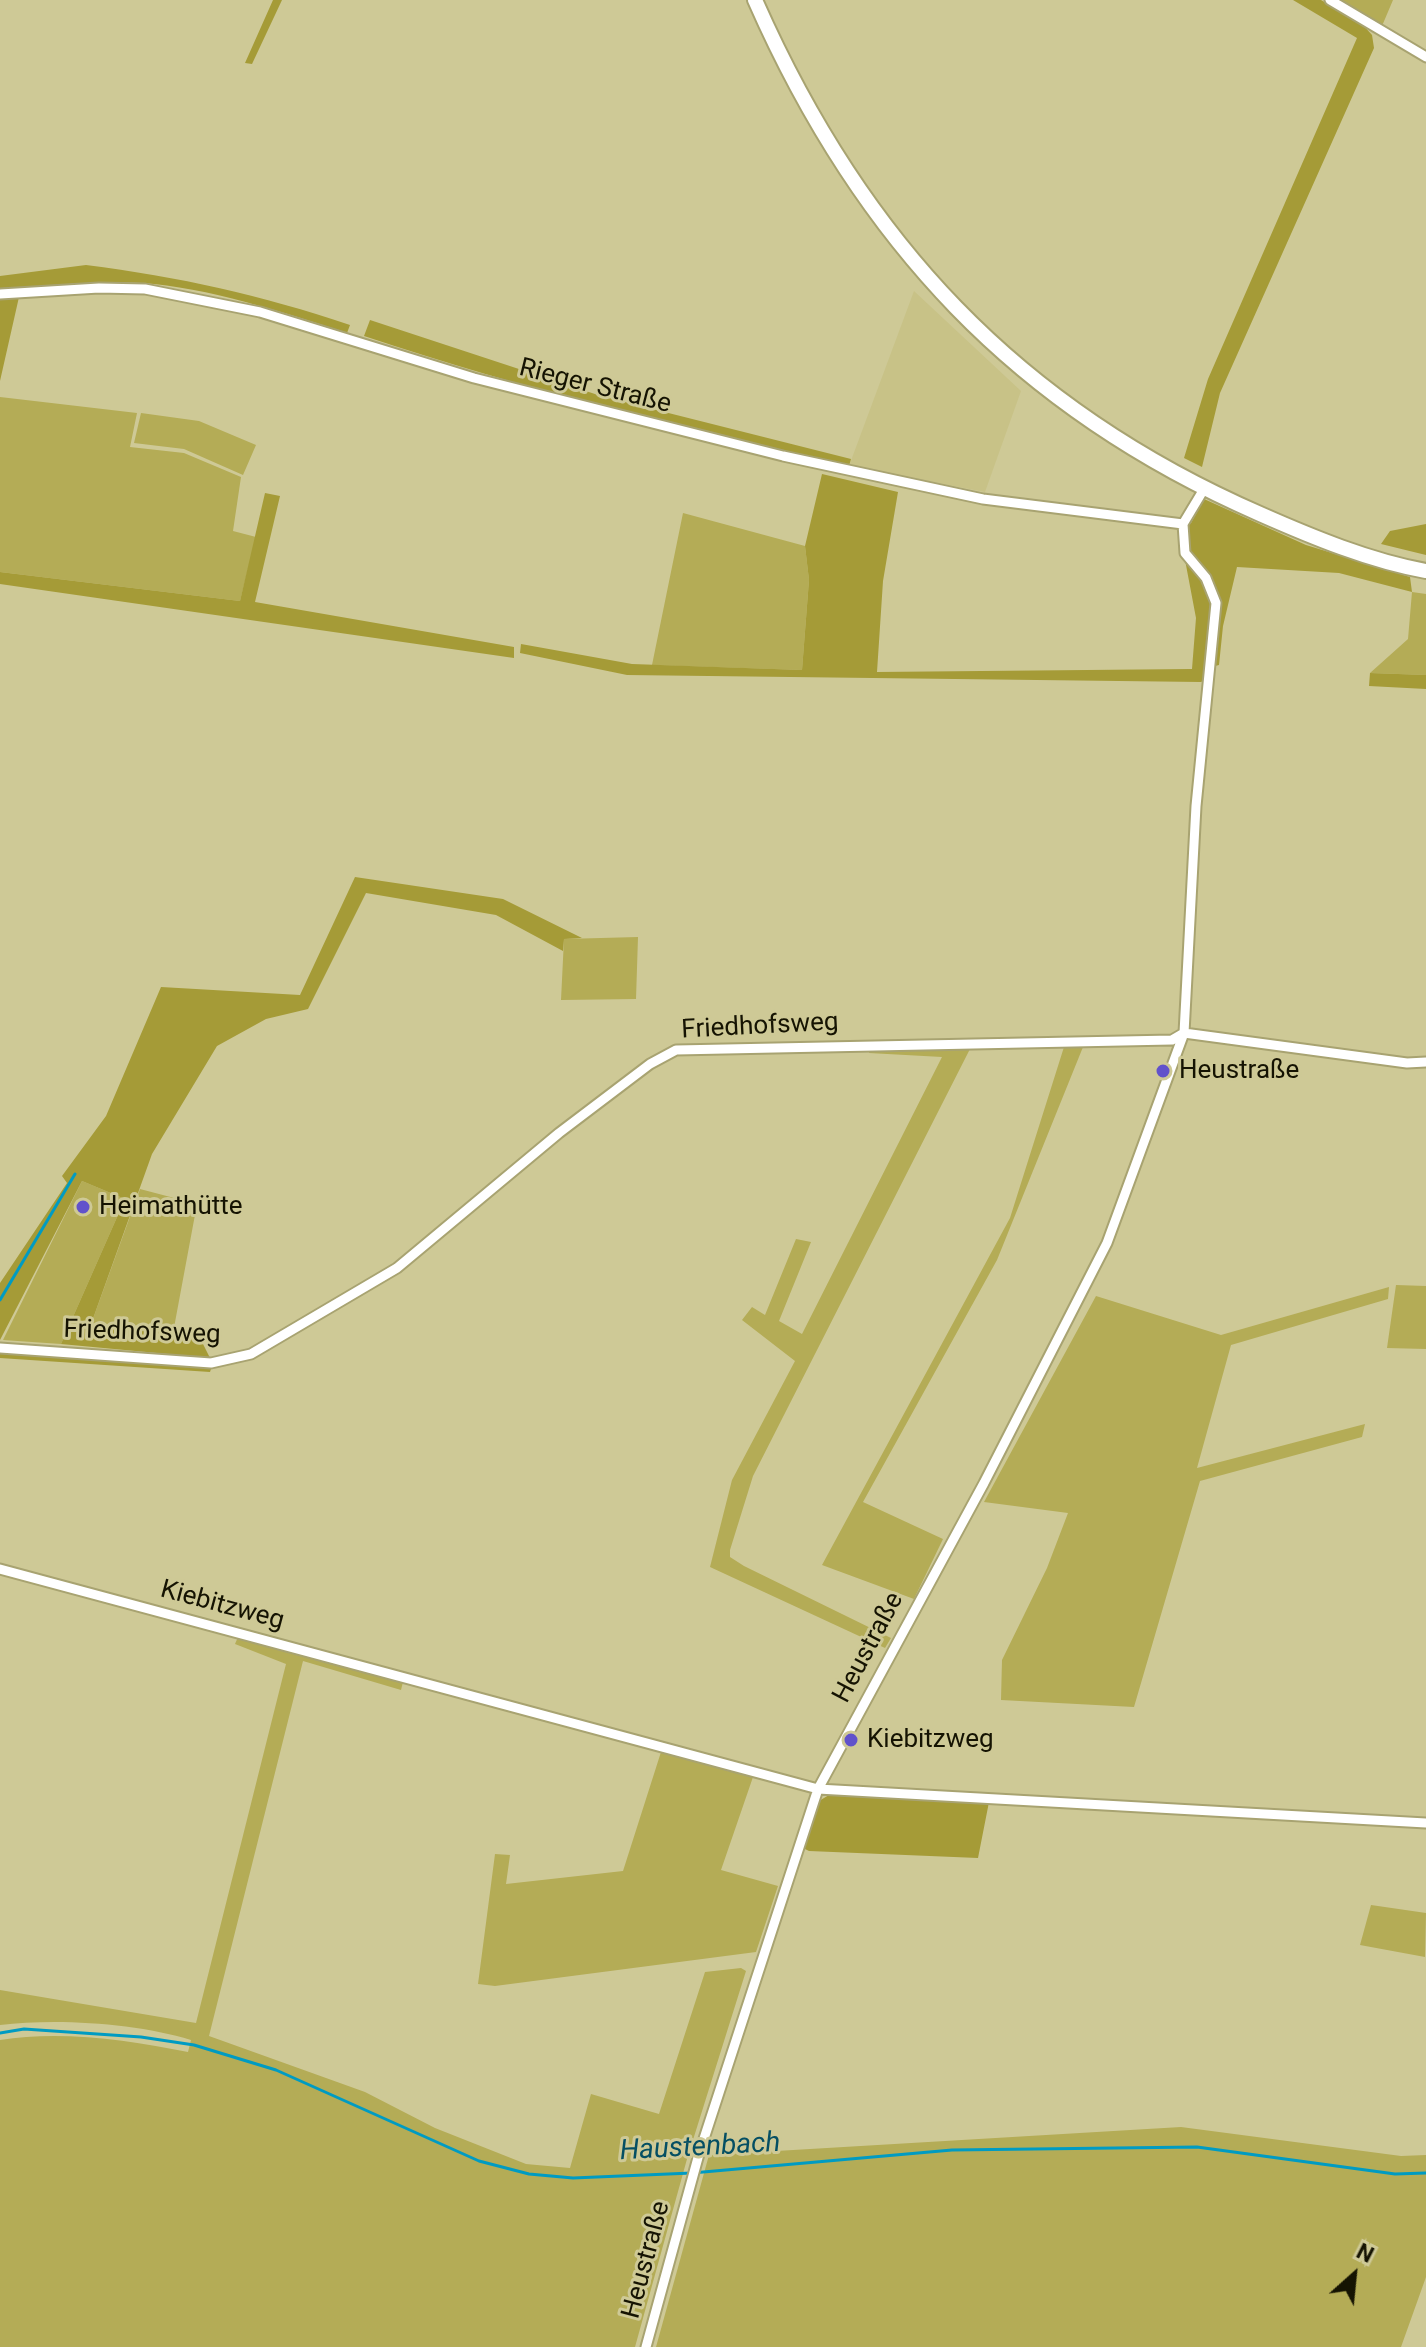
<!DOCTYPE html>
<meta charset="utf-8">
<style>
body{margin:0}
#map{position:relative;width:1426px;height:2347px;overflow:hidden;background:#cec996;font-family:Roboto,sans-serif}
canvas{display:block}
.north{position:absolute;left:1314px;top:2235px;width:80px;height:80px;-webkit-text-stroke:6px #cec996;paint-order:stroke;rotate:27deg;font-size:22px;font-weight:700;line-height:32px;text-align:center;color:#151302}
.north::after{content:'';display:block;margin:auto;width:28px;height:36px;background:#151302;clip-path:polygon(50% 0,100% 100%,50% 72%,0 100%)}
</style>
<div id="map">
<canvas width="1426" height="2347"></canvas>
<div class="north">N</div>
</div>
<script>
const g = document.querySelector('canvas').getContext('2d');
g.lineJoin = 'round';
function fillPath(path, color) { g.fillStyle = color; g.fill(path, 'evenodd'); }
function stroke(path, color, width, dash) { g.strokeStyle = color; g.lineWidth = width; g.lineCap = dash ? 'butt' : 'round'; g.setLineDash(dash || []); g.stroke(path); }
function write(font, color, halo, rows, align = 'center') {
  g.font = font + ' Roboto,sans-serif'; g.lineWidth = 6; g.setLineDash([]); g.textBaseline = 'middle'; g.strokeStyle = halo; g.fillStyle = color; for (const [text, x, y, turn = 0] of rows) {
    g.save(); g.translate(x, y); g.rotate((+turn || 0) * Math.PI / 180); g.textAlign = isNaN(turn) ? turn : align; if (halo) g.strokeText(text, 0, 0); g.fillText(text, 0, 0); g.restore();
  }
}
fillPath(new Path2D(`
 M914,291L1021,391L985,492L849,466Z`), '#c8c287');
fillPath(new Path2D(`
 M1339,0H1393L1382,26Z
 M0,397L137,413L130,447L184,453L241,477L233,531L256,537L240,601L0,572Z
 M141,413L199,421L256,445L243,475L184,449L134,443Z
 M683,513L805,546L809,580L802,670L652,665Z
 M1412,592L1426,594V675L1370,673L1408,639Z
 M638,937L636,999L561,1000L564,939Z
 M870,1047H971L753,1476L730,1550V1557L744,1566L891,1638L885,1648L710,1567L732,1480L795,1361L742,1320L752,1307L765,1315L796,1239L811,1242L779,1321L802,1334L942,1057L869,1053Z
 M1064,1047H1083L997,1260L863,1502L943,1539L914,1599L822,1565L1010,1218Z
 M82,1181L125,1199L61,1344L3,1340Z
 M140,1189L197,1204L173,1333L90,1327Z
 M1396,1285L1426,1286V1349L1387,1348Z
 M1389,1287L1388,1299L1231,1345L1197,1468L1365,1424L1362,1437L1200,1481L1134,1707L1001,1700L1002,1660L1047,1568L1068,1513L984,1502L1096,1296L1221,1335Z
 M238,1637L403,1682L401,1690L303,1661L209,2036L365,2092L435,2128L526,2164L570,2168L591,2094L659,2114L705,1972L741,1968L746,1971L687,2159L635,2347H0V2040C60,2030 129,2040 188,2052L191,2040C137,2023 56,2018 0,2025V1990L196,2023L286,1664L235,1644Z
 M661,1752L753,1777L721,1870L778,1886L756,1952L495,1986L478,1984L495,1854L510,1855L506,1884L623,1871Z
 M1371,1905L1426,1913L1425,1957L1360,1945Z
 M1181,2127L1401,2156L1426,2155V2277L1401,2347H656L709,2155Z`), '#b4ac56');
fillPath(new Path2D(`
 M273,0H282L252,64L245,63Z
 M1293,0H1321L1363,25L1372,35L1374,48L1220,393L1202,467L1184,458L1208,379L1357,38Z
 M86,265C180,277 261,295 350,325L347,333C286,313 206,287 142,283C95,280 47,286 0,290V276Z
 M19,297L0,381V299Z
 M370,320L601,396L851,459L849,466C685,429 523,389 364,336Z
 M822,474L898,492L883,581L877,672L1192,669L1196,618L1179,528L1191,523L1204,499L1306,545L1410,577L1412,592L1339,573L1237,567L1223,626L1219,665L1207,668L1205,680L1201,682L627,675L520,653L521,644L632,664L802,670L809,580L805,546Z
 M265,493L280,496L255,602L514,647V658L0,584V572L240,601Z
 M1426,524V555L1381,544L1390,531Z
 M1370,673L1426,675V689L1369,686Z
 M355,877L503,899L582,938L564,939L563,951L496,915L366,893L308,1009L266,1019L217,1046L152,1154L90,1327L198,1334L210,1358L61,1344L125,1199L82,1181L0,1340V1283L67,1183L62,1176L106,1116L161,987L300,995Z
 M0,1350L212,1366L210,1372L0,1358Z
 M829,1795L989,1802L978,1858L809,1851L803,1848L819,1801Z`), '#a59b37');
stroke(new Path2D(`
 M0,1300L75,1174
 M0,2033L24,2029L141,2037L194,2045L276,2070L479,2161L529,2174L573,2178L692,2173L952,2150L1197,2147L1395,2174L1426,2173`), '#009bc2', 3);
const minor = new Path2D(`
 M1330,0L1426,57
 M0,294L99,288L145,289L260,312L474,378L783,456L983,499L1183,524
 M1183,524L1204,489
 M0,1348L211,1363L251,1354L397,1268L559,1133L650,1064L676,1050L1172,1040L1184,1033L1407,1063L1426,1062
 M0,1569L818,1789L1426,1823
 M646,2347L699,2154L818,1789L984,1483L1107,1243L1184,1033L1196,806L1216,603L1206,578L1185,553L1183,524`);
const secondary = new Path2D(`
 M755,0C861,241 1017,408 1260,514C1312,537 1370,561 1426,571`);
stroke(minor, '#a8a371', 13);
stroke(secondary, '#a8a371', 18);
stroke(minor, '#fff', 9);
stroke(secondary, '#fff', 14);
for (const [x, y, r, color] of [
 [1163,1071,8,"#6152cb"],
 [83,1207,8,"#6152cb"],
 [851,1740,8,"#6152cb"]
]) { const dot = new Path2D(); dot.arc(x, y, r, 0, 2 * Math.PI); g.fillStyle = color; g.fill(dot); stroke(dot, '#cec996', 3); }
write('26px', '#151302', '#cec996', [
 ["Rieger Straße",595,387,14],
 ["Friedhofsweg",760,1027,-3],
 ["Friedhofsweg",142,1333,2],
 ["Kiebitzweg",222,1606,15],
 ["Heustraße",869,1648,-62],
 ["Heustraße",647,2260,-75]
]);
write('26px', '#151302', '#cec996', [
 ["Heustraße",1179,1071],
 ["Heimathütte",99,1207],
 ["Kiebitzweg",867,1740]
], 'left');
write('italic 28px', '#054f63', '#cec996', [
 ["Haustenbach",700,2148,-3]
]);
</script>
